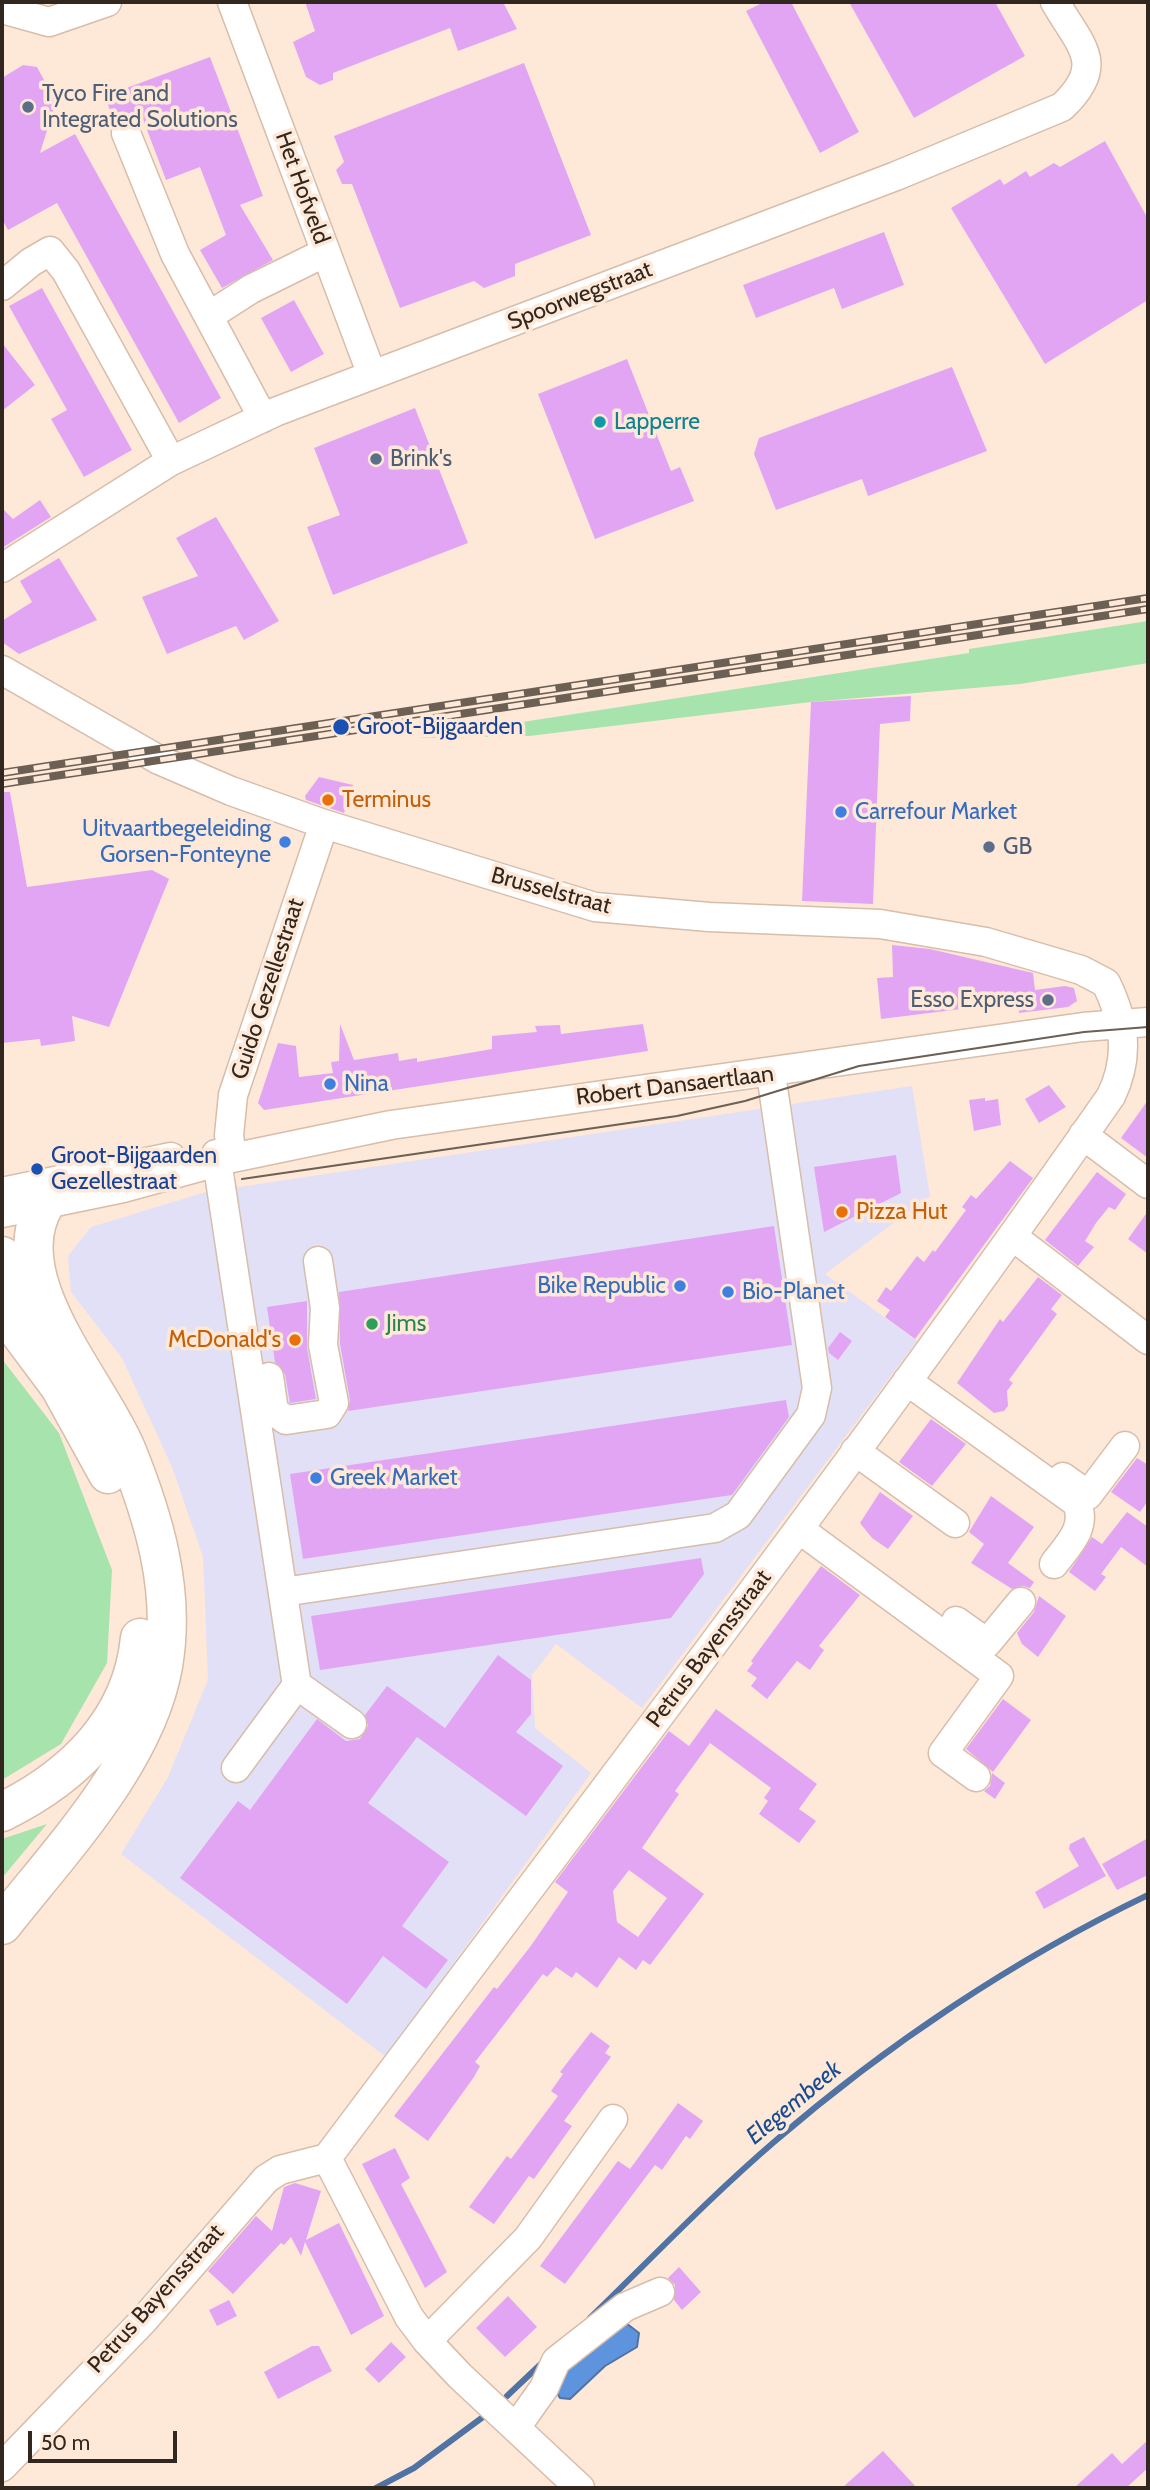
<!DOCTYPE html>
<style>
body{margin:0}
#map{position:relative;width:1150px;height:2490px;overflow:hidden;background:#fee8d8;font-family:Cabin,sans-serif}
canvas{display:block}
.frame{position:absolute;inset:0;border:4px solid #31271f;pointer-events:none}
.scale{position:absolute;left:28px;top:2431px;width:149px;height:32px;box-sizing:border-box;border:4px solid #31271f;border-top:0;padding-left:9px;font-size:21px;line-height:24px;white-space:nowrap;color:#31271f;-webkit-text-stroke:5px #fee8d8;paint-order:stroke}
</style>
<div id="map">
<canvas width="1150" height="2490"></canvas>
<div class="frame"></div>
<div class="scale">50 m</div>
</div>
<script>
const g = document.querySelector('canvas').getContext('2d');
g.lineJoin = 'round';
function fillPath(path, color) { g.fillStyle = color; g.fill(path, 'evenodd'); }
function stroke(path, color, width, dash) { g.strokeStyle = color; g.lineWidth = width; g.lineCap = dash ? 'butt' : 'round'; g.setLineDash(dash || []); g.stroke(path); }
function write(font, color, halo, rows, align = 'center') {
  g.font = font + ' Cabin,sans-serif'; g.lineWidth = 7; g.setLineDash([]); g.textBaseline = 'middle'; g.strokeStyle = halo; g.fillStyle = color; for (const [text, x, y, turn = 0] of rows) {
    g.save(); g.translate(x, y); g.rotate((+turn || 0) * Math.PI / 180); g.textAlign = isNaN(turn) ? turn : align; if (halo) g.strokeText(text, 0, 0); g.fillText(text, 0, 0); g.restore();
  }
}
fillPath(new Path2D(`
 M912,1086L930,1196L825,1274L917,1341L642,1708L556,1644L532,1675L535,1728L591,1773L386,2057L121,1854L167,1779L208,1680L203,1557L172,1467L122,1358L71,1292L68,1256L91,1227L206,1192Z`), '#e2e0f6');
fillPath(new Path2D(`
 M1148,621V663L1020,684L811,702L529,736L419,738L969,653V649Z
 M2,1359L59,1433L112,1570L107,1663L61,1744L2,1780Z
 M47,1824L2,1878V1839Z`), '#a7e3ac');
const water = new Path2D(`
 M626,2323L639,2333L637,2347L605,2366L570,2399L560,2398L557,2393L558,2375C584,2360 601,2338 626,2323Z`);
fillPath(water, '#5e93dd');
stroke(water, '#5073a4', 2);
stroke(new Path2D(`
 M590,2318C651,2259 710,2197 774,2142C886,2045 1015,1959 1148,1895
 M507,2396L544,2361
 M376,2488L414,2468L483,2417`), '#5073a4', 6);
fillPath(new Path2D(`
 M305,2H503L517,29L458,51L450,28L333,73V80L320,85L306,77L293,42L315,31Z
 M764,2H791L859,132L820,153L746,11Z
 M849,2H995L1025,56L914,118Z
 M210,57L263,196L240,205L273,260L222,288L200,250L226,235L200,167L166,180L141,114L114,122L105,96Z
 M524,63L591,235L515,264V276L484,288L474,281L400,308L352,184H342L336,170L344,162L334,136Z
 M23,65L37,67L56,102L40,153L75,134L221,398L179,423L57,203L8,230L2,219V78Z
 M1105,141L1148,219V300L1045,364L951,208L1000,179L1004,185L1026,171L1030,177L1054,163L1060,167Z
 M884,232L904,285L842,309L834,288L756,318L743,285Z
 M42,288L132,450L84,477L51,419L67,410L9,306Z
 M294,300L324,354L291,372L261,318Z
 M2,343L35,385L2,411Z
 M627,359L671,471L680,467L694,501L595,539L538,394Z
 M952,367L987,451L868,496L862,479L776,510L754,454L759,438Z
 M415,408L468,543L333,595L307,527L340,515L314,448Z
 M40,500L51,517L2,548V508L13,519Z
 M216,517L279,621L244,640L236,626L167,654L142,597L198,576L176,538Z
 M59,558L97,620L19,654L2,642V621L32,602L20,581Z
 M911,696L910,721L880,724L873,904L802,901L811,702Z
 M319,777L353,785L344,813L306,800L305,796Z
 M2,792H10L27,887L152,870L169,879L109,1027L72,1016L75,1041L41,1046L40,1039L2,1043Z
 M892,945L930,949L1033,973L1035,990L1065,986L1074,988L1077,1001L1068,1007L1019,1013L1018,1002L881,1019L877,978L893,977Z
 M340,1024L354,1060L398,1053L399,1061L417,1058V1062L492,1049V1036L537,1032L535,1026L560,1025L561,1034L643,1024L648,1051L264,1110L258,1103L278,1043L296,1046L299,1077L333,1073L331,1062L339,1061Z
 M1049,1085L1066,1107L1039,1123L1025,1099Z
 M985,1098V1101L998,1099L1001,1125L974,1131L969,1100Z
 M1148,1100V1158L1121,1138Z
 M896,1155L901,1193L824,1232L814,1167Z
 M1010,1161L1033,1178L915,1339L885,1317L890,1310L877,1301L886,1287L891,1291L917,1256L924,1262L933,1250L935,1252L966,1210L962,1207L971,1195L976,1199Z
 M1097,1172L1126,1194L1115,1210L1109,1207L1096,1223L1085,1241L1094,1247L1078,1266L1045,1240Z
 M1148,1211V1254L1128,1239Z
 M774,1226L792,1345L348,1411L350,1400L340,1344L339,1292Z
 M1038,1277L1062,1295L1051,1309L1057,1314L1009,1380L1013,1383L1007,1391L1008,1406L1004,1411L994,1413L957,1383L1000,1319L1003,1322Z
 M307,1301V1348L316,1399L290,1403L285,1374L275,1362L267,1307Z
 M840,1332L852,1341L838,1360L829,1353L828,1348Z
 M786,1400L789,1417L732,1495L303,1559L290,1474Z
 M931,1419L966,1444L932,1486L899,1462Z
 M1137,1458L1148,1465V1501L1140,1512L1111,1492Z
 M880,1492L913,1516L888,1549L872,1538L860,1523Z
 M991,1496L1034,1527L1008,1563L1034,1582L1030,1588L1023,1586L1012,1589L971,1563L984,1544L969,1532Z
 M1127,1512L1148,1527V1567L1121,1547L1101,1574L1106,1577L1095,1591L1069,1572L1092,1537L1102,1544Z
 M701,1558L704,1574L671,1618L320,1670L311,1616Z
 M821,1566L860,1595L819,1646L824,1650L810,1670L797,1661L767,1699L751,1686L757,1678L747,1671L753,1663L751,1661Z
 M1039,1596L1066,1616L1038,1657L1022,1644L1017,1633L1034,1612Z
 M498,1655L531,1680V1714L516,1732L563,1766L526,1816L417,1737L368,1803L449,1862L402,1926L448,1960L426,1989L383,1956L347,2004L180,1878L238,1801L250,1810L317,1719L346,1741L360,1739L368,1726L365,1715L387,1686L445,1728Z
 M1003,1699L1031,1720L993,1772L966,1749Z
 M716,1709L817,1784L799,1809L816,1821L799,1843L759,1814L768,1801L764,1798L771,1788L710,1743L675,1791L679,1794L642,1848L704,1894L650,1965L643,1960L636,1970L619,1957L597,1988L576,1972L572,1978L556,1967L547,1977L543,1974L475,2062L480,2066L474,2077L428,2141L394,2116L494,1987L497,1989L530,1947L568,1892L555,1882L669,1731L689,1746ZM629,1870L667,1898L638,1937L617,1922L613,1891Z
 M992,1773L1005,1783L995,1799L984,1791L990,1786Z
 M1084,1837L1106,1876L1044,1909L1035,1892L1079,1866L1069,1849L1070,1844Z
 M1148,1838V1875L1117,1890L1102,1864Z
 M591,2032L610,2046L605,2053L611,2057L564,2121L572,2126L534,2179L529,2176L494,2224L469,2207L507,2156L511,2159L558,2096L551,2091L563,2074L560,2072Z
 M678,2103L703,2121L690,2139L686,2136L662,2170L655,2165L565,2284L540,2266L618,2161L630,2169Z
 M395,2148L410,2178L401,2184L447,2272L425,2288L362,2164Z
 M295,2183L321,2191L306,2240L339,2223L384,2316L351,2335L305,2242L301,2256L291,2237L284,2245L281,2243L233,2294L208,2271L256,2216L272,2231L284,2187Z
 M679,2267L701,2292L682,2310L674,2300L675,2285L668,2278Z
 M508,2296L537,2327L505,2357L476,2328Z
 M229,2300L237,2316L217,2326L209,2310Z
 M391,2342L406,2357L379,2383L365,2369Z
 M312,2346H319L332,2371L278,2399L264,2372Z
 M1148,2440V2468L1126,2488H1074L1112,2453L1122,2464Z
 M883,2451L917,2488H842Z`), '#e2a5f4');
const minor = new Path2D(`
 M232,2L372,375
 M2,9L49,22L107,2
 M126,133L175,254L263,418
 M2,286L31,262L50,251L66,271L171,461
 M209,316L251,289L326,252
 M2,568L171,461L275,412L896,176L1062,107C1107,64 1081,47 1055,2
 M2,670L159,760L231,791L324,824L595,907L709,917L880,924L986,942L1081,970L1106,983C1125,1022 1130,1057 1111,1096C859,1457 591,1806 327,2158L280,2170L266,2179L142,2322L2,2467
 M1083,1135L1148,1184
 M216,1154L297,1686
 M232,1158L229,1135L233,1095L324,824
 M2,1192L171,1157
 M2,1213L123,1188L232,1158L391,1125L1083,1027L1148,1022
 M1012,1236L1148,1340
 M269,1377L274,1411L286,1420L327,1414L334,1403L323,1345L325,1308L318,1261
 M907,1381L1077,1503C1087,1528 1069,1544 1054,1564
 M855,1451L955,1523
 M1063,1477L1088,1495L1125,1446
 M799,1529L999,1676L943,1753L976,1777
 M283,1592L715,1528L738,1515L811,1415L817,1388L771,1074
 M956,1621L987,1643L1021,1602
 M236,1768L297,1685L352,1724
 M327,2158L409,2317L427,2341L460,2376L580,2488
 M427,2341L528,2238L613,2119
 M517,2426L544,2388L556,2361L625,2307L660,2292`);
const highway = new Path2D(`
 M2,1256L34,1307
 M2,1309L60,1387L108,1474
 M2,1812C73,1777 132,1721 140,1638
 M2,1925C60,1851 146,1762 163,1666C176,1591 154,1518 126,1449C98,1382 0,1278 45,1204`);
stroke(minor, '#d7bdaa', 31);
stroke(highway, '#d7bdaa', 41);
stroke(minor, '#fff', 28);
stroke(highway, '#fff', 38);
stroke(new Path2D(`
 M242,1179L677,1116L745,1101L859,1066L1084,1032L1148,1027`), '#6c5f54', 2);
const rail = new Path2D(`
 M2,773L1148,598
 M2,784L1148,609`);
stroke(rail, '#6c5f54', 8);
stroke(rail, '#fee8d8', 5, [16]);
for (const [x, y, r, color] of [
 [28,107,7,"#5c6f8a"],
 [600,422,7,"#0f9aa8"],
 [376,459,7,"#5c6f8a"],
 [341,727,9,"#1a4fb4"],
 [328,800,7,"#e8710a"],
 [841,812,7,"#3f7fe0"],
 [285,842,7,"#3f7fe0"],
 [989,847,7,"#5c6f8a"],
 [1048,1000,7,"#5c6f8a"],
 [330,1084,7,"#3f7fe0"],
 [37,1169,7,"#1a4fb4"],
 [842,1212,7,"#e8710a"],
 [680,1286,7,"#3f7fe0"],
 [728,1292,7,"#3f7fe0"],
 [372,1324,7,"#2e9e5b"],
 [295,1340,7,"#e8710a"],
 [316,1478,7,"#3f7fe0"]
]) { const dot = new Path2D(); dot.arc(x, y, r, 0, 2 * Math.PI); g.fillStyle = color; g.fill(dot); stroke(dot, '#fee8d8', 2.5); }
write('23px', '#4e5e75', '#fee8d8', [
 ["Tyco Fire and",42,94],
 ["Integrated Solutions",42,120],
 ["Brink's",390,459],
 ["GB",1003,847],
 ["Esso Express",1034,1000,"right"]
], 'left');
write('23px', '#31271f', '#fee8d8', [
 ["Het Hofveld",302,188,70],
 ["Spoorwegstraat",580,296,-21],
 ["Brusselstraat",551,891,15],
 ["Guido Gezellestraat",268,989,-72],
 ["Robert Dansaertlaan",675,1086,-7],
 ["Petrus Bayensstraat",709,1649,-53],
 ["Petrus Bayensstraat",156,2299,-48]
]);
write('23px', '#0d838f', '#fee8d8', [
 ["Lapperre",614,422]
], 'left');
write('23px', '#164399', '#fee8d8', [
 ["Groot-Bijgaarden",357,727],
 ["Groot-Bijgaarden",51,1156],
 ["Gezellestraat",51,1182]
], 'left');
write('23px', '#c56008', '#fee8d8', [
 ["Terminus",342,800],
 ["Pizza Hut",856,1212],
 ["McDonald's",281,1340,"right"]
], 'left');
write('23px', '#366cbe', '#fee8d8', [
 ["Carrefour Market",855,812],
 ["Uitvaartbegeleiding",271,829,"right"],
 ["Gorsen-Fonteyne",271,855,"right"],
 ["Nina",344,1084],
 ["Bike Republic",666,1286,"right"],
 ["Bio-Planet",742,1292],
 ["Greek Market",330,1478]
], 'left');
write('23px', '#27864d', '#fee8d8', [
 ["Jims",386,1324]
], 'left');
write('italic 24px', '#184b8f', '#fee8d8', [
 ["Elegembeek",794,2103,-40]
]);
</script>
